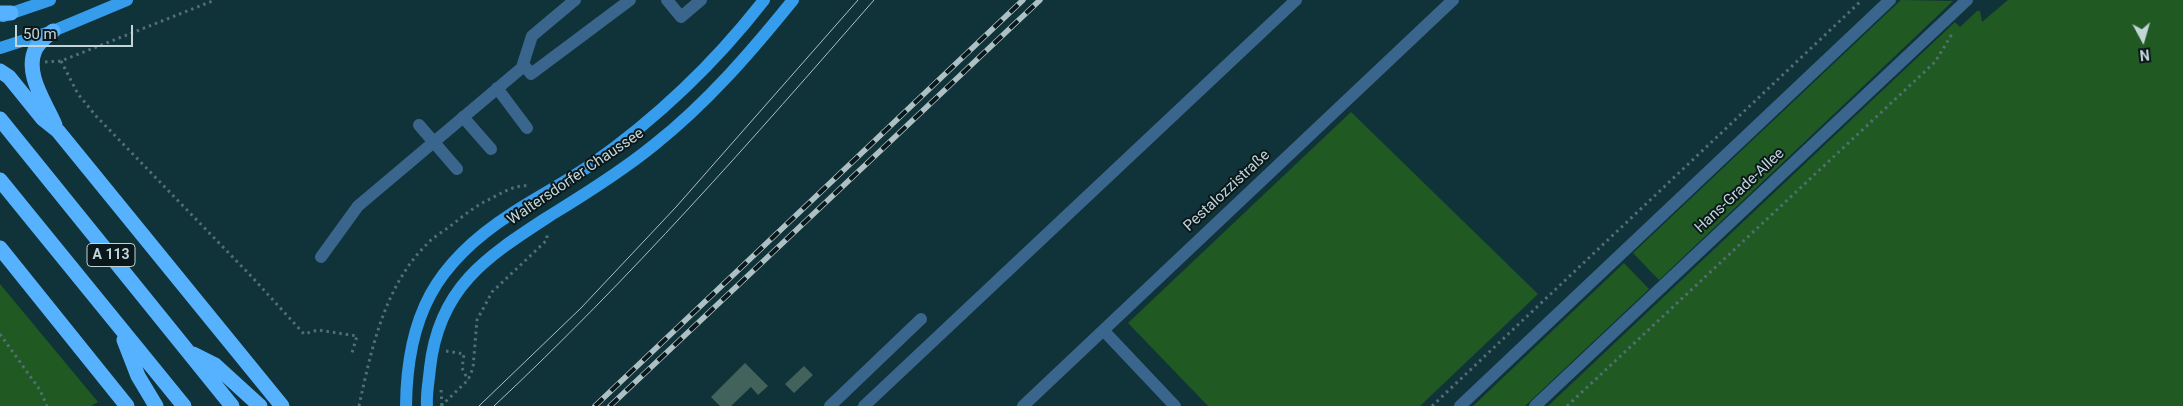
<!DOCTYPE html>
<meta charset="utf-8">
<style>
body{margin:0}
#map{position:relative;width:2183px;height:406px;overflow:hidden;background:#103239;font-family:Roboto,sans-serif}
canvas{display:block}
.north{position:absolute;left:2118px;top:15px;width:50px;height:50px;-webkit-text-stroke:4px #0a181b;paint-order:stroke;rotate:174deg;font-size:14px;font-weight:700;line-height:20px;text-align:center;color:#c3d5d9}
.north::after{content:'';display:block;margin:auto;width:18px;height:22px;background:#c3d5d9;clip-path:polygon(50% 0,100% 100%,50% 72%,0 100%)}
.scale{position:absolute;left:15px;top:25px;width:118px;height:22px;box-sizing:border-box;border:2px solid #c3d5d9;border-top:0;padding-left:6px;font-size:15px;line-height:18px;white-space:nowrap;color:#c3d5d9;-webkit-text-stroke:4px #0a181b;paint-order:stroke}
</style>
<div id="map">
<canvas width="2183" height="406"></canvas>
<div class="north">N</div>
<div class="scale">50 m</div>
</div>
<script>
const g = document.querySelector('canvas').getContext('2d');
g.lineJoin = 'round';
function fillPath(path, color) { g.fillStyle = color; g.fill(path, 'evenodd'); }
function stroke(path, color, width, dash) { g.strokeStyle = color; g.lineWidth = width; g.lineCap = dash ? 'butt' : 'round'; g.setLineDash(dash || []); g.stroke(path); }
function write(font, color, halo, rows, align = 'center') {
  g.font = font + ' Roboto,sans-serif'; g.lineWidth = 4; g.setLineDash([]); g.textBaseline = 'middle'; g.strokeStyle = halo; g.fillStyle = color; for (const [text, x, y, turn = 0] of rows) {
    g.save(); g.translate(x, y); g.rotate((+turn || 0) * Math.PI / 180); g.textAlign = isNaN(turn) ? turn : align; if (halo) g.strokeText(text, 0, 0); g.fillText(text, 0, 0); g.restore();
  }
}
fillPath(new Path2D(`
 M1901,0L1953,1L1659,280L1633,253Z
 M2008,0H2183V406H1548L1955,22L1960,27L1977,11H1980L1982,22Z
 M1351,112L1538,294L1420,406H1208L1128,323Z
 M1624,263L1649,289L1525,406H1473Z
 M0,284L98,402L91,406H0Z`), '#205a22');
fillPath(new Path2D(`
 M745,363L768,386L758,395L751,387L731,406H720L711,397Z
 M804,366L813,375L794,393L785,384Z`), '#42635b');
stroke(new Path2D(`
 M61,61L78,94L96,116L252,277L304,334L318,330L357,336L352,353
 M45,62L61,61L215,0
 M0,334L40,390L47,406
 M446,351L464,354L462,368L468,380
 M359,406C371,351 384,287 426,245C433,237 444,231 453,224C463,216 473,208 484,202C499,195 513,184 530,186
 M441,406L468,380L473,368L477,320L492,292L547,240V234
 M1432,406L1862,0
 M1567,406L1935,62L1952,34`), '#536f75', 3, [2.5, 4]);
stroke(new Path2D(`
 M575,0L532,36L523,64L531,74L630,0
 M667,0L681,17L701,0
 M497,88L527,128
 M463,117L491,149
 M419,125L457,169
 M321,257L358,206L524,66
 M1104,331L1175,406
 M830,406L921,319
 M864,406L1296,0
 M1023,406L1453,0
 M1460,406L1890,0
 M1535,406L1967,0`), '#3a668d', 12);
stroke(new Path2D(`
 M3,16L50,0
 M0,48L53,31L127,0
 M406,406C407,316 435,263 511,214C537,197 566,182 592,164C657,118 715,63 764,0
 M427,406C426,394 429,380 430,368C439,286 488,256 551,215C587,193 622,171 654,145C707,103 751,52 793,0`), '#369cec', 12);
stroke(new Path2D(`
 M0,13H11
 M53,31C47,36 40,41 36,48C23,73 46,103 55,125
 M0,71L9,77L43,119L58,131L282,406
 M0,119L232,406
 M0,180L184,406
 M0,248L127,406
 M124,340L138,376L156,406
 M193,354L215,365L260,406`), '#56b2fe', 15);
stroke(new Path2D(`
 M479,406L581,308L676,207L858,0
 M494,406C630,279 752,140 874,0`), '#adc1c5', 1);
const rail = new Path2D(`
 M595,406L1023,0
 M610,406L1040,0`);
stroke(rail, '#adc1c5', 5.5);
stroke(rail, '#0a181b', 4, [11]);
stroke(new Path2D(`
 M441,390L442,406`), '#536f75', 3, [2.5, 4]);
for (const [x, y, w] of [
 [111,255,48]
]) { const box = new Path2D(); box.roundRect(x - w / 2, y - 11.5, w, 23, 4); g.fillStyle = '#0a181b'; g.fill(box); stroke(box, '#c3d5d9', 1); }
write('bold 14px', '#c3d5d9', null, [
 ["A 113",111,255]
]);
write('15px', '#c3d5d9', '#0a181b', [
 ["Waltersdorfer Chaussee",576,177,-34],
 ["Pestalozzistraße",1227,191,-43],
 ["Hans-Grade-Allee",1740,191,-43]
]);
</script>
